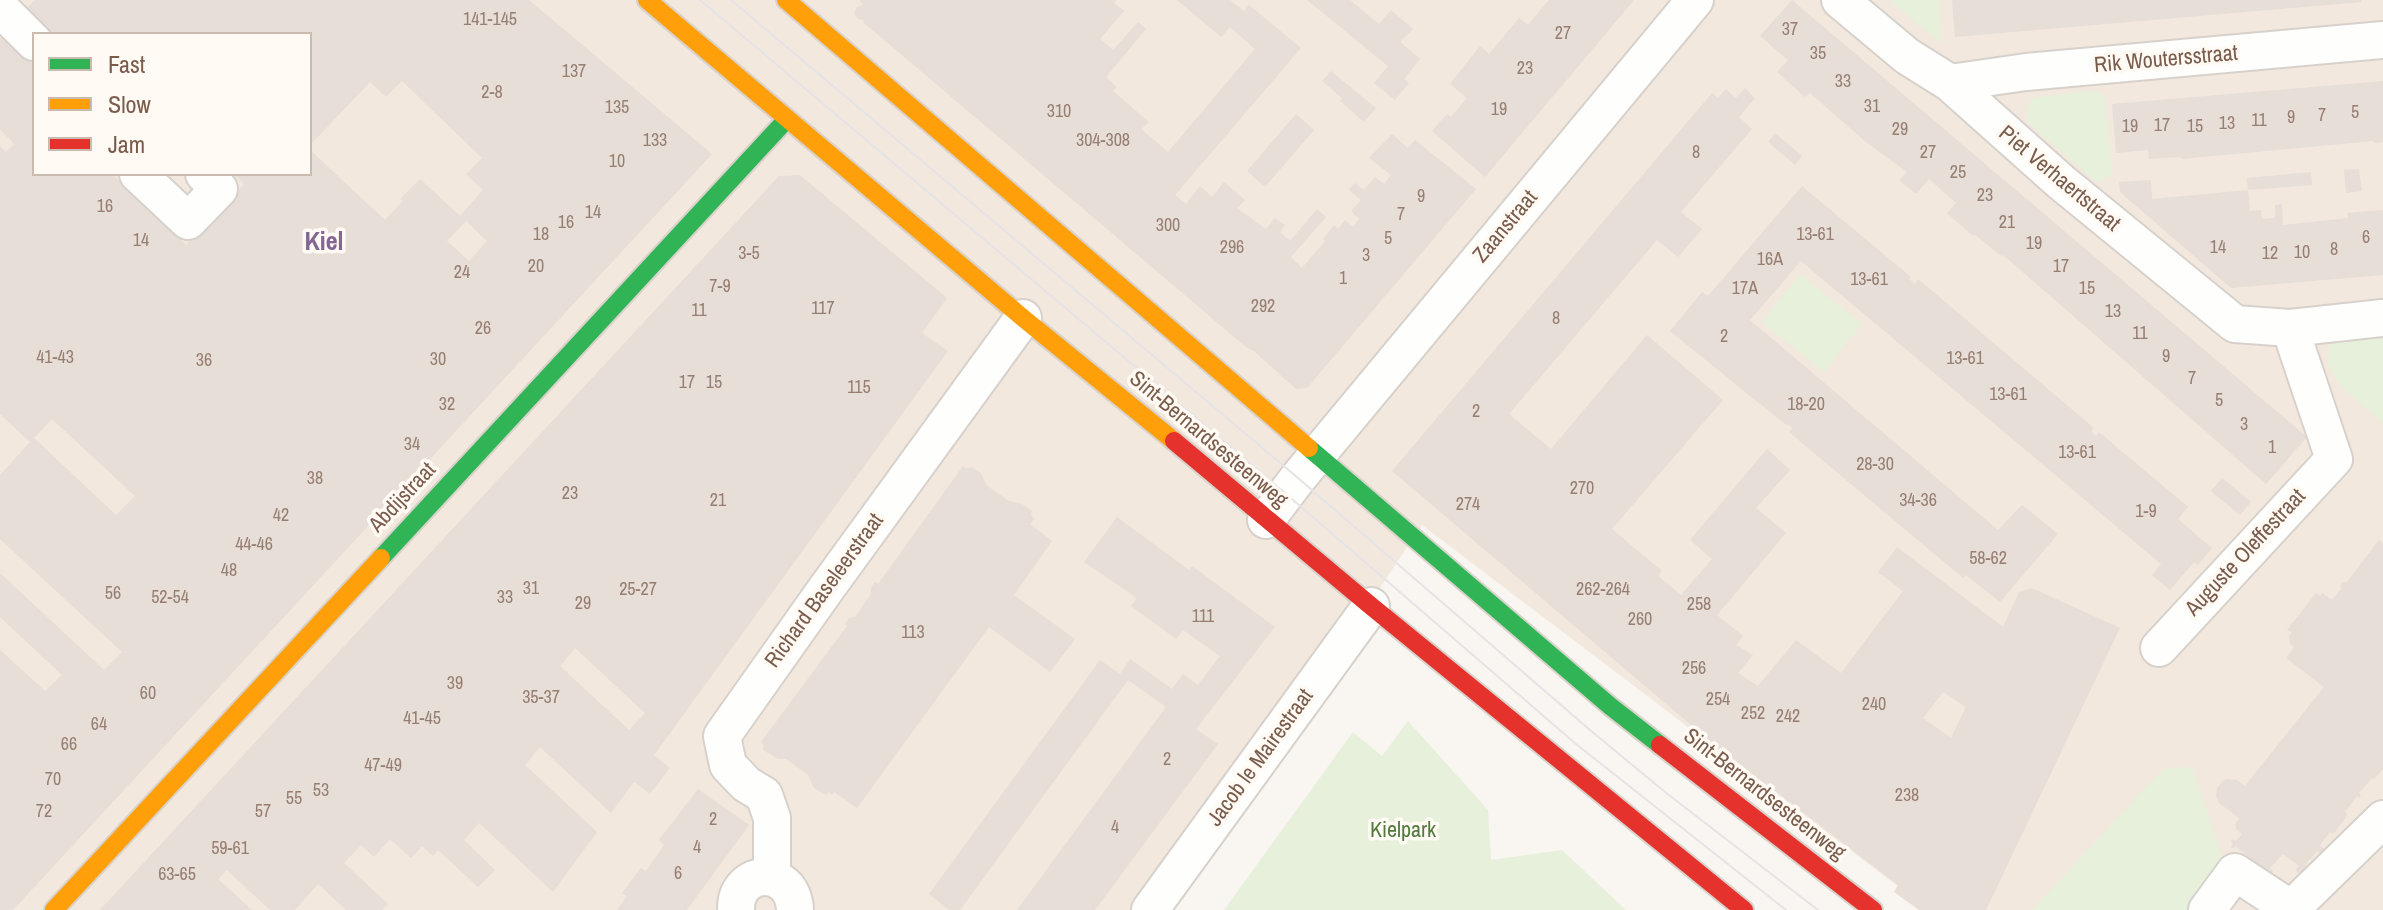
<!DOCTYPE html>
<style>
body{margin:0}
#map{position:relative;width:2383px;height:910px;overflow:hidden;background:#f9f5f0;font-family:"Archivo Narrow",sans-serif}
canvas{display:block}
.legend{position:absolute;left:32px;top:32px;width:280px;height:144px;box-sizing:border-box;background:#fffaf3;border:2px solid #cabbb1;margin:0;padding:10px 14px;list-style:none;font-size:24px;color:#7a5c4d}
.legend li{display:flex;align-items:center;gap:16px;height:40px}
.legend b{width:40px;border:2px solid #cabbb1}
</style>
<div id="map">
<canvas width="2383" height="910"></canvas>
<ul class="legend">
<li><b style="height:10px;background:#30b455"></b>Fast</li>
<li><b style="height:10px;background:#ff9f0a"></b>Slow</li>
<li><b style="height:10px;background:#e5322d"></b>Jam</li>
</ul>
</div>
<script>
const g = document.querySelector('canvas').getContext('2d');
g.lineJoin = 'round';
function fillPath(path, color) { g.fillStyle = color; g.fill(path, 'evenodd'); }
function stroke(path, color, width, dash) { g.strokeStyle = color; g.lineWidth = width; g.lineCap = dash ? 'butt' : 'round'; g.setLineDash(dash || []); g.stroke(path); }
function write(font, color, halo, rows, align = 'center') {
  g.font = font + ' "Archivo Narrow",sans-serif'; g.lineWidth = 7; g.setLineDash([]); g.textBaseline = 'middle'; g.strokeStyle = halo; g.fillStyle = color; for (const [text, x, y, turn = 0] of rows) {
    g.save(); g.translate(x, y); g.rotate((+turn || 0) * Math.PI / 180); g.textAlign = isNaN(turn) ? turn : align; if (halo) g.strokeText(text, 0, 0); g.fillText(text, 0, 0); g.restore();
  }
}
fillPath(new Path2D(`
 M0,0H2383V910H1929L1422,525L1164,910H0ZM34,34H310V174H34Z`), '#f2e8de');
fillPath(new Path2D(`
 M1889,0H1939L1942,44Z
 M2085,91L2100,92L2105,99L2112,172L2109,177L2101,182L2095,181L2026,121L2028,104L2033,98Z
 M1800,274L1862,324L1824,372L1762,322Z
 M2383,337V423L2340,386L2328,365L2329,346L2339,341Z
 M1408,721L1488,810L1491,860L1562,850L1626,910H1224L1353,732L1382,756Z
 M2192,767L2226,868L2193,910H2032L2163,769Z`), '#e7f0db');
fillPath(new Path2D(`
 M35,0H529L712,154L13,910H0V650L45,691L62,675L0,617V573L104,670L122,652L0,539V475L30,442L0,414V147L6,152L14,144L0,129V38H11L34,59V174H112L186,245L244,184L234,174H310V150L385,220L403,201L400,199L420,179L460,216L483,190L466,174L482,158L402,81L386,97L370,82L310,145V34H41L27,21V8ZM466,221L487,241L469,261L447,241ZM52,419L135,496L116,515L34,438Z
 M860,0H1116L1114,3L1124,11L1100,39L1113,50L1138,22L1146,29L1106,77L1117,87L1113,91L1149,122L1141,129L1168,152L1255,49L1230,27L1221,37L1177,0H1230L1244,11L1249,5L1301,48L1175,195L1186,204L1200,186L1212,197L1224,182L1245,200L1237,208L1266,229L1275,218L1285,225L1280,232L1290,241L1317,209L1326,217L1291,257L1302,268L1325,241L1323,239L1334,225L1338,229L1345,220L1353,227L1359,219L1351,211L1361,200L1349,190L1355,183L1364,190L1375,177L1384,184L1391,175L1369,158L1392,134L1408,148L1415,140L1476,189L1307,388L1296,389L1254,351L1246,347L863,22L864,20L858,19L854,13L857,7L863,5Z
 M1307,0H1350L1379,24L1391,10L1413,29L1400,42L1420,59L1404,79L1409,83L1395,100L1374,83L1388,66Z
 M1549,0H1634L1485,177L1432,131L1447,114L1451,117L1467,98L1450,84L1480,46L1489,54L1519,18L1528,25Z
 M1792,0L2307,437L2266,484L2055,300L2003,255L2001,256L1974,234L1973,236L1947,213L1956,203L1929,179L1916,194L1899,180L1907,172L1866,142L1810,93L1805,97L1777,72L1788,60L1760,36Z
 M1952,0H2361L2362,2L1955,37Z
 M1331,71L1376,108L1364,122L1340,101L1342,98L1322,81Z
 M2383,81V142L2374,143V141L2181,159V157L2149,159L2148,150L2116,153L2112,104Z
 M1745,88L1755,98L1739,117L1752,129L1681,212L1702,229L1678,257L1657,240L1509,414L1551,449L1647,335L1723,400L1612,529L1662,571L1658,576L1681,595L1712,559L1690,540L1767,449L1790,470L1756,508L1786,533L1717,615L1743,636L1736,645L1753,655L1738,673L1758,686L1796,640L1841,673L1903,591L1878,572L1897,547L2003,627L2019,592L2032,588L2120,628L1986,910H1919L1894,892L1898,885L1711,742L1392,471L1712,93L1718,98L1726,89L1736,98ZM1943,692L1966,707L1951,738L1923,718Z
 M1296,114L1314,130L1265,187L1247,171Z
 M1775,133L1802,156L1795,165L1768,142Z
 M2359,169L2362,191L2346,193L2344,170Z
 M2311,172L2312,185L2248,190L2247,178Z
 M800,175L947,298L922,333L948,351L654,755L670,768L650,794L634,782L611,813L540,747L525,765L597,832L553,892L479,823L464,840L495,870L478,887L438,850L433,856L422,846L411,858L390,839L374,857L361,845L344,863L388,904L382,910H346L318,884L295,910H270L227,870L218,879L252,910H100L779,176ZM575,648L645,713L629,730L560,666Z
 M2151,180L2152,199L2248,190L2250,211L2261,210L2262,219L2275,218V205L2282,204L2283,225L2348,218L2347,213L2383,210V275L2231,288L2120,192L2119,182Z
 M1802,186L1911,277L1909,279L1915,284L1918,279L2094,428L2091,431L2096,436L2099,432L2188,507L2178,519L2212,548L2198,565L2194,562L2170,590L2152,575L2161,564L1801,261L1750,320L1998,530L2022,505L2058,534L2000,602L1966,575L1963,578L1789,432L1793,428L1787,424L1786,425L1670,331L1702,292L1708,296Z
 M963,466L967,469L971,467L981,473L986,485L1009,501L1022,504L1032,511L1031,515L1035,519L1030,524L1052,541L1014,595L1075,639L1050,672L989,627L857,808L834,792L832,795L828,792L826,795L814,788L808,775L786,759H778L763,750L764,746L761,742L847,626L845,624L849,618L855,617L871,594V588L875,582L878,584Z
 M2222,478L2251,502L2240,515L2211,491Z
 M1117,517L1189,570L1192,566L1275,627L1196,729L1218,744L1095,910H1017L1166,707L1128,680L960,910H949L929,894L1100,660L1120,674L1130,659L1172,689L1183,674L1198,685L1220,656L1183,630L1176,639L1131,606L1137,598L1084,562Z
 M2379,540L2383,543V769L2374,779L2372,778L2359,793L2361,795L2359,798L2357,796L2345,812L2347,813L2346,817L2335,832L2332,834L2330,832L2322,842L2320,846L2324,849L2321,853L2317,851L2305,865L2309,868L2306,872L2302,870L2299,873L2295,870L2299,866L2283,854L2270,868L2273,871L2271,873L2268,871L2266,874L2263,872L2265,869L2235,846L2234,849L2231,847L2233,844L2231,842L2232,839L2236,841L2242,834L2236,829L2235,824L2239,818L2219,803L2216,796L2217,788L2224,780L2227,779L2237,780L2245,786L2324,687L2286,658L2294,647L2290,644L2289,637L2292,632L2287,630L2316,593L2320,596L2322,593L2332,600L2342,588L2340,586L2342,582H2347Z
 M698,789L749,825L687,910H617L627,896L622,893L641,868L646,871L664,845L659,840Z`), '#e6ded7');
const street = new Path2D(`
 M1840,0L1907,56L1950,83L2061,182L2235,324L2290,328L2383,318
 M0,8L34,42
 M1950,83L2026,72L2383,40
 M138,174L188,221L219,189L204,174
 M1266,520L1298,478L1695,0
 M2159,648L2334,459L2290,328
 M772,877V818L764,795L746,784L728,765L722,736L826,589L1023,318
 M736,910C735,867 793,865 795,910
 M1150,910L1371,606
 M2207,910L2235,872L2291,909L2383,819`);
const fast = new Path2D(`
 M1309,448L1610,706L1660,745
 M381,558L787,119`);
const slow = new Path2D(`
 M647,0L1023,318L1174,441
 M786,0L1309,448
 M54,910L381,558`);
const jam = new Path2D(`
 M1174,441L1371,606L1744,910
 M1660,745L1873,910`);
stroke(street, '#d7d1cb', 40);
stroke(fast, '#d9d2cb', 22);
stroke(slow, '#d9d2cb', 22);
stroke(jam, '#d9d2cb', 22);
stroke(street, '#fefefd', 36);
stroke(fast, '#30b455', 18);
stroke(slow, '#ff9f0a', 18);
stroke(jam, '#e5322d', 18);
stroke(new Path2D(`
 M700,0L1285,493L1576,744L1786,910
 M731,0L1298,478L1590,730L1665,792L1818,910`), '#e6e3e7', 2);
write('18px', '#977e72', null, [
 ["141-145",490,20],
 ["37",1790,30],
 ["27",1563,34],
 ["35",1818,54],
 ["23",1525,69],
 ["137",574,72],
 ["33",1843,82],
 ["2-8",492,93],
 ["31",1872,107],
 ["135",617,108],
 ["19",1499,110],
 ["310",1059,112],
 ["5",2355,113],
 ["7",2322,116],
 ["9",2291,118],
 ["11",2259,121],
 ["13",2227,124],
 ["17",2162,126],
 ["19",2130,127],
 ["15",2195,127],
 ["29",1900,130],
 ["133",655,141],
 ["304-308",1103,141],
 ["8",1696,153],
 ["27",1928,153],
 ["10",617,162],
 ["25",1958,173],
 ["23",1985,196],
 ["9",1421,197],
 ["16",105,207],
 ["14",593,213],
 ["7",1401,215],
 ["16",566,223],
 ["21",2007,223],
 ["300",1168,226],
 ["18",541,235],
 ["13-61",1815,235],
 ["6",2366,238],
 ["5",1388,239],
 ["14",141,241],
 ["19",2034,244],
 ["296",1232,248],
 ["14",2218,248],
 ["8",2334,250],
 ["10",2302,253],
 ["3-5",749,254],
 ["12",2270,254],
 ["3",1366,256],
 ["16A",1770,260],
 ["20",536,267],
 ["17",2061,267],
 ["24",462,273],
 ["1",1343,279],
 ["13-61",1869,280],
 ["7-9",720,287],
 ["17A",1745,289],
 ["15",2087,289],
 ["292",1263,307],
 ["117",823,309],
 ["11",699,311],
 ["13",2113,312],
 ["8",1556,319],
 ["26",483,329],
 ["11",2140,334],
 ["2",1724,337],
 ["9",2166,357],
 ["41-43",55,358],
 ["13-61",1965,359],
 ["30",438,360],
 ["36",204,361],
 ["7",2192,379],
 ["17",687,383],
 ["15",714,383],
 ["115",859,388],
 ["13-61",2008,395],
 ["5",2219,401],
 ["32",447,405],
 ["18-20",1806,405],
 ["2",1476,412],
 ["3",2244,425],
 ["34",412,445],
 ["1",2272,448],
 ["13-61",2077,453],
 ["28-30",1875,465],
 ["38",315,479],
 ["270",1582,489],
 ["23",570,494],
 ["21",718,501],
 ["34-36",1918,501],
 ["274",1468,505],
 ["1-9",2146,512],
 ["42",281,516],
 ["44-46",254,545],
 ["58-62",1988,559],
 ["48",229,571],
 ["31",531,589],
 ["25-27",638,590],
 ["262-264",1603,590],
 ["56",113,594],
 ["52-54",170,598],
 ["33",505,598],
 ["29",583,604],
 ["258",1699,605],
 ["111",1203,617],
 ["260",1640,620],
 ["113",913,633],
 ["256",1694,669],
 ["39",455,684],
 ["60",148,694],
 ["35-37",541,698],
 ["254",1718,700],
 ["240",1874,705],
 ["252",1753,714],
 ["242",1788,717],
 ["41-45",422,719],
 ["64",99,725],
 ["66",69,745],
 ["2",1167,760],
 ["47-49",383,766],
 ["70",53,780],
 ["53",321,791],
 ["238",1907,796],
 ["55",294,799],
 ["72",44,812],
 ["57",263,812],
 ["2",713,820],
 ["4",1115,828],
 ["4",697,848],
 ["59-61",230,849],
 ["6",678,874],
 ["63-65",177,875]
]);
write('22px', '#7a5c4d', '#fffaf3', [
 ["Rik Woutersstraat",2166,60,-5],
 ["Piet Verhaertstraat",2059,179,40],
 ["Zaanstraat",1506,227,-50],
 ["Sint-Bernardsesteenweg",1208,440,40],
 ["Abdijstraat",403,498,-47],
 ["Auguste Oleffestraat",2246,553,-47],
 ["Richard Baseleerstraat",825,591,-54],
 ["Jacob le Mairestraat",1261,758,-54],
 ["Sint-Bernardsesteenweg",1764,795,38]
]);
write('22px', '#537a41', '#fffaf3', [
 ["Kielpark",1403,831]
]);
write('bold 26px', '#846695', '#fffaf3', [
 ["Kiel",324,243]
]);
</script>
